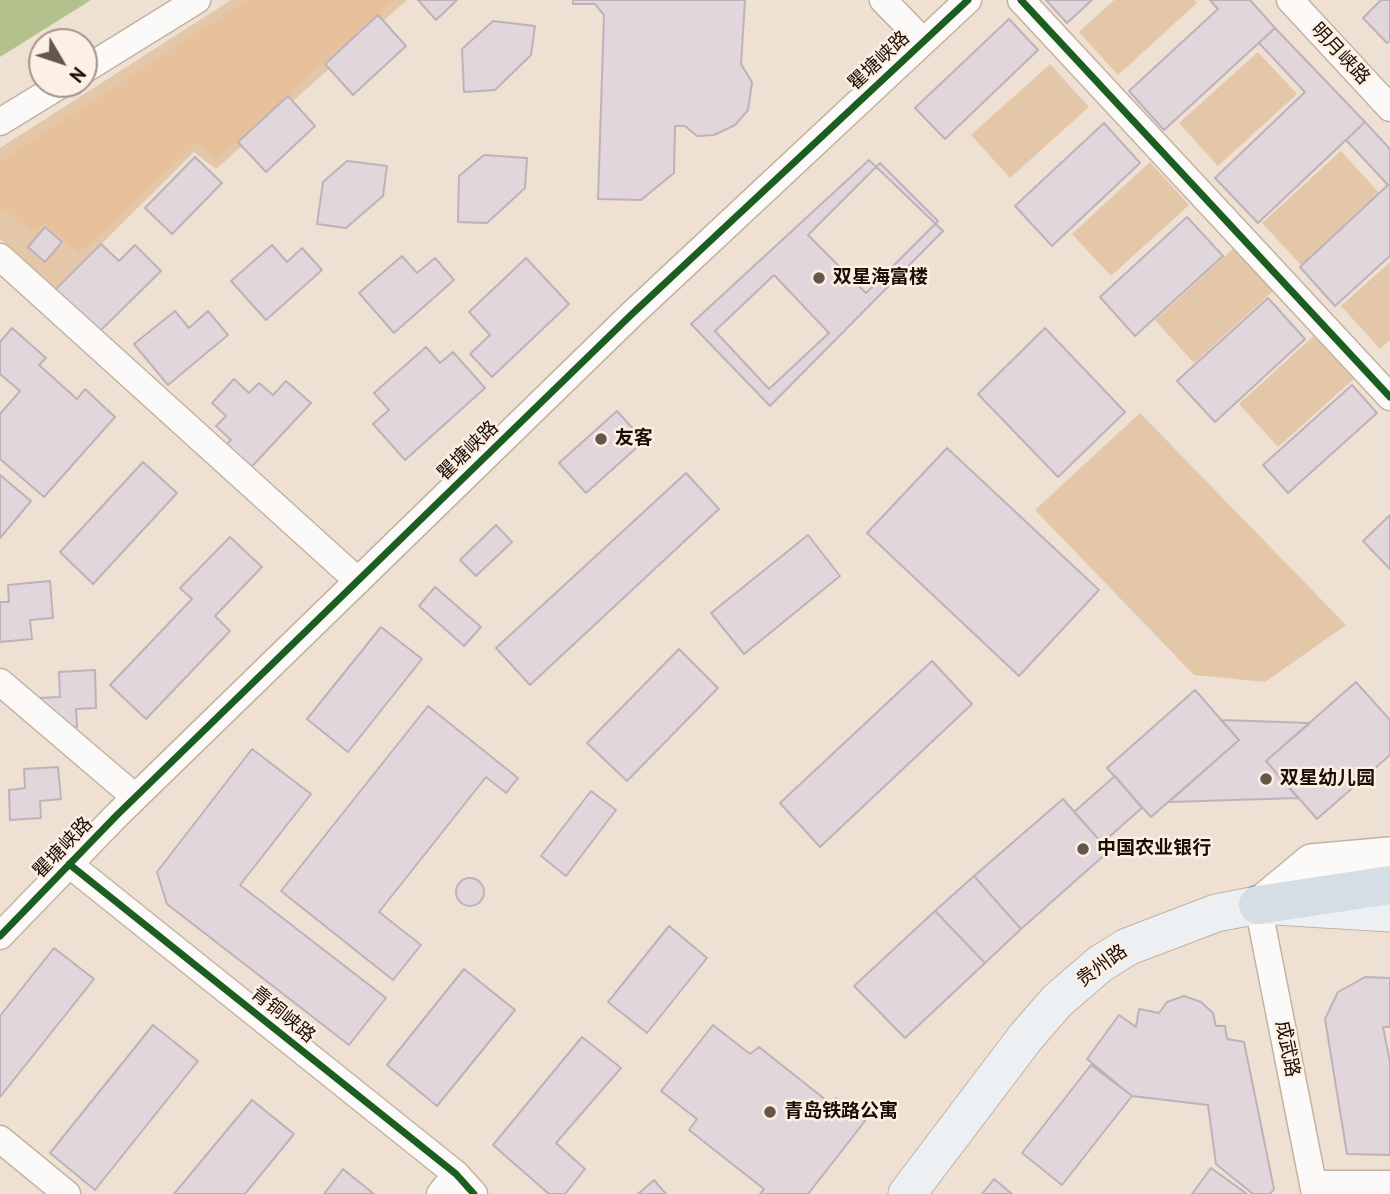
<!DOCTYPE html>
<meta charset="utf-8">
<style>
body{margin:0}
#map{position:relative;width:1390px;height:1194px;overflow:hidden;background:#eee0d3;font-family:"PT Sans",sans-serif}
canvas{display:block}
.north{position:absolute;left:28px;top:28px;width:70px;height:70px;box-sizing:border-box;background:#fcefe3;border:2px solid #a39488;border-radius:50%;rotate:129deg;font-size:19px;font-weight:700;line-height:28px;text-align:center;color:#1d0c00}
.north::after{content:'';display:block;margin:auto;width:24px;height:32px;background:#66564a;clip-path:polygon(50% 0,100% 100%,50% 72%,0 100%)}
</style>
<div id="map">
<canvas width="1390" height="1194"></canvas>
<div class="north">N</div>
</div>
<script>
const g = document.querySelector('canvas').getContext('2d');
g.lineJoin = 'round';
function fillPath(path, color) { g.fillStyle = color; g.fill(path, 'evenodd'); }
function stroke(path, color, width, dash) { g.strokeStyle = color; g.lineWidth = width; g.lineCap = dash ? 'butt' : 'round'; g.setLineDash(dash || []); g.stroke(path); }
function write(font, color, halo, rows, align = 'center') {
  g.font = font + ' "PT Sans","Noto Sans SC",sans-serif'; g.lineWidth = 5; g.setLineDash([]); g.textBaseline = 'middle'; g.strokeStyle = halo; g.fillStyle = color; for (const [text, x, y, turn = 0] of rows) {
    g.save(); g.translate(x, y); g.rotate((+turn || 0) * Math.PI / 180); g.textAlign = isNaN(turn) ? turn : align; if (halo) g.strokeText(text, 0, 0); g.fillText(text, 0, 0); g.restore();
  }
}
fillPath(new Path2D(`
 M231,0H407L216,169L194,152L55,290L0,239V148Z
 M1114,0H1194L1197,3L1118,75L1079,32Z
 M1258,52L1297,94L1218,166L1179,123Z
 M1050,64L1089,107L1010,178L971,135Z
 M1341,151L1380,194L1301,265L1262,223Z
 M1150,162L1189,205L1111,276L1072,234Z
 M1234,248L1273,291L1194,363L1155,320Z
 M1390,262V340L1380,349L1341,306Z
 M1317,333L1357,376L1278,447L1239,404Z
 M1140,413L1346,625L1265,682L1194,675L1035,510Z`), '#e4c6a9');
fillPath(new Path2D(`
 M247,0H393L217,159L197,143L80,253L44,223L32,233L0,206V162Z`), '#e7c19b');
fillPath(new Path2D(`
 M0,0H91L0,57Z`), '#b3c28c');
const building = new Path2D(`
 M418,0H457L436,20Z
 M573,0H745L741,64L752,82L748,110L735,125L714,135L697,136L685,126H675L674,173L641,200L598,199L604,15L595,4H573Z
 M1046,0H1092L1067,23Z
 M1210,0H1250L1275,28L1164,130L1129,91L1218,9Z
 M1381,0H1390V41L1387,43L1363,18Z
 M378,15L406,46L353,95L325,64Z
 M1009,19L1038,50L945,139L915,108Z
 M493,21L535,26L531,55L495,90L464,92L462,49Z
 M1275,28L1365,122L1258,223L1215,178L1305,92L1259,43Z
 M288,96L315,126L266,172L238,142Z
 M1365,122L1390,149V256L1335,306L1300,267L1388,185L1346,140Z
 M1104,123L1140,163L1052,246L1015,206Z
 M484,155L527,158L525,188L487,223L458,222L459,176Z
 M195,157L222,183L172,234L145,208Z
 M869,160L943,231L770,406L691,324Z
 M347,161L387,166L383,196L346,228L317,224L323,182Z
 M880,163L938,221L866,293L808,235Z
 M1187,217L1223,256L1135,336L1100,297Z
 M45,227L62,242L45,262L28,247Z
 M101,244L119,261L135,245L161,271L98,333L55,290Z
 M272,245L287,262L302,248L322,270L266,320L231,281Z
 M402,256L417,273L435,258L454,280L394,333L359,293Z
 M526,258L569,304L492,377L470,354L490,335L469,312Z
 M774,275L829,333L769,389L715,331Z
 M1268,298L1305,339L1215,422L1177,381Z
 M175,311L189,328L208,311L228,335L168,385L134,344Z
 M12,328L46,358L39,365L77,399L85,389L115,417L44,497L0,459V414L20,391L0,374V342Z
 M1045,328L1125,412L1058,477L978,394Z
 M426,347L440,363L453,352L485,388L405,460L373,424L389,410L374,393Z
 M234,379L249,393L259,383L273,395L286,381L311,403L245,474L220,451L231,440L216,426L226,416L212,403Z
 M1352,385L1377,413L1288,493L1263,465Z
 M617,411L644,441L586,493L559,463Z
 M947,448L1099,590L1019,676L867,533Z
 M143,462L177,493L93,584L60,552Z
 M686,473L719,509L530,685L496,648Z
 M0,475L31,501L0,538Z
 M1390,515V569L1363,541Z
 M496,525L512,542L476,576L460,560Z
 M808,535L840,576L744,654L711,613Z
 M230,537L262,567L215,616L230,631L146,719L110,685L192,599L180,588Z
 M50,581L53,618L30,620L32,639L0,642V602H9L8,585Z
 M435,587L481,627L464,646L419,606Z
 M381,627L422,659L348,752L307,719Z
 M679,649L718,688L627,781L587,743Z
 M932,661L972,704L820,847L780,803Z
 M95,670L96,708L76,709L77,727L41,729L39,698L60,697L59,672Z
 M1356,682L1390,720V755L1317,819L1266,761Z
 M1195,690L1239,740L1151,817L1107,768Z
 M428,706L518,778L506,793L486,777L379,912L421,945L393,980L281,891Z
 M1221,720L1310,723L1266,761L1298,798L1169,802L1239,740Z
 M252,749L311,794L240,885L386,998L349,1045L167,904L157,872Z
 M58,767L61,799L40,801L41,818L10,820L9,790L25,788L24,769Z
 M1115,776L1142,808L1102,843L1074,812Z
 M591,791L616,810L566,876L541,856Z
 M1063,799L1109,851L1021,929L974,876Z
 M974,876L1021,929L985,963L935,911Z
 M456 892a14 14 0 1 1 28 0a14 14 0 1 1-28 0Z
 M935,911L985,963L905,1038L854,986Z
 M669,926L707,958L647,1033L608,1002Z
 M54,948L94,979L0,1097V1016Z
 M464,969L515,1010L437,1106L387,1065Z
 M1365,977L1390,978V1027H1383L1390,1062V1155L1347,1154L1325,1019L1338,992Z
 M1184,996L1201,1002L1213,1013L1216,1026H1225L1227,1039L1244,1042L1274,1189L1270,1194H1253L1216,1164L1208,1105L1132,1096L1087,1059L1119,1015L1136,1027L1139,1009L1159,1013L1167,1002Z
 M153,1025L198,1061L95,1190L50,1153Z
 M713,1025L750,1054L759,1047L831,1104L836,1098L865,1121L808,1194H760L764,1189L689,1130L697,1119L661,1091Z
 M582,1037L621,1068L556,1143L585,1169L565,1194H549L493,1145Z
 M1091,1065L1132,1096L1062,1185L1022,1153Z
 M252,1100L294,1134L245,1194H174Z
 M1211,1168L1247,1194H1192Z
 M343,1169L374,1194H324Z
 M994,1179L1012,1194H982Z
 M654,1180L666,1194H638Z`);
fillPath(building, '#e2d6dd');
stroke(building, '#beb2b9', 2);
const minor = new Path2D(`
 M883,0L923,41
 M1021,0L1390,397
 M1290,0L1390,108
 M84,70L197,0
 M0,122L62,84
 M0,257L358,581
 M0,682L135,797
 M69,864L456,1174L474,1194
 M1258,905L1315,1194
 M0,936L117,815L632,314L968,0
 M0,1139L67,1194
 M1314,1184H1390
 M440,1194L456,1174`);
const tertiary = new Path2D(`
 M1258,905L1311,861L1390,854`);
const secondary = new Path2D(`
 M907,1194L1025,1038L1057,1001L1100,964L1127,947L1216,913L1258,905L1390,913`);
const trunk = new Path2D(`
 M1258,905L1390,885`);
stroke(minor, '#c4b2a0', 29);
stroke(tertiary, '#c4b2a0', 36);
stroke(secondary, '#c4b2a0', 39);
stroke(trunk, '#959da2', 41);
stroke(minor, '#fcfaf8', 26);
stroke(tertiary, '#fcfaf8', 33);
stroke(secondary, '#edf0f2', 37);
stroke(trunk, '#d4dee4', 38);
stroke(new Path2D(`
 M1021,0L1390,397
 M69,864L456,1174L474,1194
 M0,936L117,815L632,314L968,0`), '#1b5e20', 7);
for (const [x, y, r, color] of [
 [819,278,7,"#66564a"],
 [601,439,7,"#66564a"],
 [1266,779,7,"#66564a"],
 [1083,849,7,"#66564a"],
 [770,1112,7,"#66564a"]
]) { const dot = new Path2D(); dot.arc(x, y, r, 0, 2 * Math.PI); g.fillStyle = color; g.fill(dot); stroke(dot, '#fcefe3', 2.5); }
write('19px', '#1d0c00', '#fcefe3', [
 ["明月峡路",1340,54,47],
 ["瞿塘峡路",879,61,-43],
 ["瞿塘峡路",468,451,-44],
 ["瞿塘峡路",63,848,-46],
 ["贵州路",1102,966,-36],
 ["青铜峡路",283,1015,39],
 ["成武路",1287,1049,79]
]);
write('bold 19px', '#1d0c00', '#fcefe3', [
 ["双星海富楼",833,278],
 ["友客",615,439],
 ["双星幼儿园",1280,779],
 ["中国农业银行",1097,849],
 ["青岛铁路公寓",784,1112]
], 'left');
</script>
